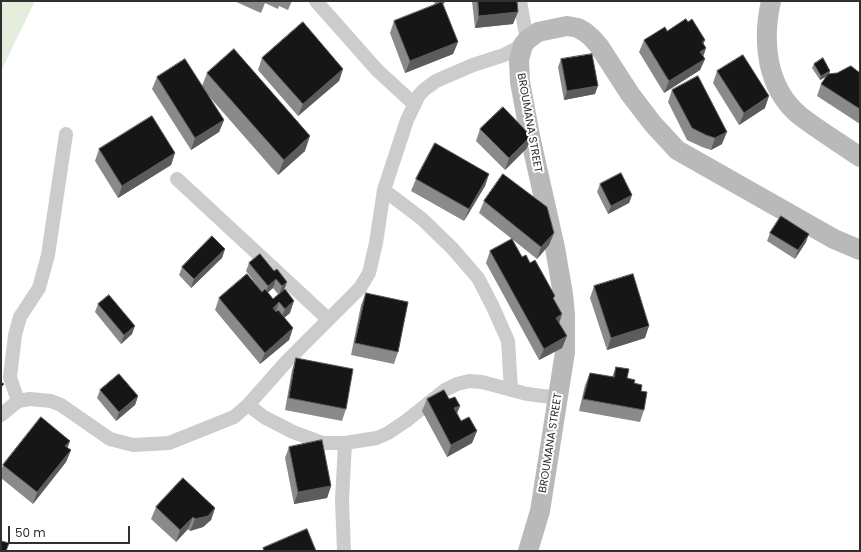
<!DOCTYPE html>
<style>
body{margin:0}
#map{position:relative;width:861px;height:552px;overflow:hidden;background:#fff;font-family:Poppins,sans-serif}
canvas{display:block}
.frame{position:absolute;inset:0;border:2px solid #2f2f2f;pointer-events:none}
.scale{position:absolute;left:8px;top:526px;width:122px;height:18px;box-sizing:border-box;border:2px solid #2f2f2f;border-top:0;padding-left:5px;font-size:12px;line-height:14px;white-space:nowrap;color:#2f2f2f;-webkit-text-stroke:3px #fff;paint-order:stroke}
</style>
<div id="map">
<canvas width="861" height="552"></canvas>
<div class="frame"></div>
<div class="scale">50 m</div>
</div>
<script>
const g = document.querySelector('canvas').getContext('2d');
g.lineJoin = 'round';
function fillPath(path, color) { g.fillStyle = color; g.fill(path, 'evenodd'); }
function stroke(path, color, width, dash) { g.strokeStyle = color; g.lineWidth = width; g.lineCap = dash ? 'butt' : 'round'; g.setLineDash(dash || []); g.stroke(path); }
function write(font, color, halo, rows, align = 'center') {
  g.font = font + ' Poppins,sans-serif'; g.lineWidth = 4; g.setLineDash([]); g.textBaseline = 'middle'; g.strokeStyle = halo; g.fillStyle = color; for (const [text, x, y, turn = 0] of rows) {
    g.save(); g.translate(x, y); g.rotate((+turn || 0) * Math.PI / 180); g.textAlign = isNaN(turn) ? turn : align; if (halo) g.strokeText(text, 0, 0); g.fillText(text, 0, 0); g.restore();
  }
}
fillPath(new Path2D(`
 M1,1H35L1,71Z`), '#e5eddc');
stroke(new Path2D(`
 M316,1L377,70L414,104
 M520,1L527,40
 M177,179L328,319
 M384,190L422,219L452,248L478,278L493,307L508,341L511,390
 M18,401L10,377L15,335L20,317L39,288L48,255L66,134
 M248,405L264,417L293,432L323,443H345L377,438L388,433L406,421L445,390L457,384L469,381L482,382L527,394L559,398
 M1,415L18,401L30,399L51,401L61,405L110,439L133,445L169,443L234,417L248,405L287,361L360,288L369,273L376,243L384,190L407,120L419,95L425,89L436,81L473,65L504,55L523,45
 M344,551L342,500L345,443`), '#ccc', 14);
stroke(new Path2D(`
 M771,1C762,41 766,87 799,115C818,130 840,143 860,157
 M528,551L540,511L565,352V315L563,294L555,248L530,136L520,82L519,60L523,45L527,40L538,32L557,28L567,26L578,28L585,32L592,38L599,46L630,94L653,124L677,150L834,239L860,250`), '#b9b9b9', 20);
fillPath(new Path2D(`
 M234,1H292L288,10L279,6L278,9L265,3L261,13Z
 M433,1H446L443,4L458,42L453,54L405,73L390,33L394,21L436,5Z
 M472,1H517L513,24L475,28Z
 M688,22L705,40L703,44L706,48L703,56L705,59L700,70L664,93L639,52L644,40L667,31Z
 M262,58L343,69L339,81L298,116L258,70Z
 M561,59L595,94L564,100L558,67Z
 M814,64L829,74L860,73V124L817,96L821,84L827,76L820,80L812,68Z
 M717,71L765,108L739,125L713,83Z
 M207,73L305,151L278,175L207,94L224,120L219,132L191,150L152,89L157,77L202,86Z
 M672,90L722,144L711,150L702,147L687,140L668,102Z
 M480,129L527,148L505,170L476,141Z
 M99,149L175,153L171,165L118,198L95,161Z
 M489,174L485,186L464,221L411,191L416,179Z
 M600,184L632,195L629,203L608,214L597,192Z
 M484,201L554,233L549,245L537,259L512,239L522,257L530,263L554,299L562,314L559,323L567,336L562,348L539,360L486,263L490,251L512,239L479,213Z
 M770,233L806,242L795,259L767,241Z
 M225,249L222,258L191,288L179,275L182,267Z
 M249,263L274,271L287,282L284,289L290,313L284,318L293,328L289,340L260,364L215,310L219,298L262,292L246,271ZM273,288L278,294L273,299L268,292Z
 M594,286L645,338L607,350L590,298Z
 M366,293L398,352L394,364L351,355L361,305Z
 M98,304L132,334L121,344L95,312Z
 M296,358L346,409L342,421L285,410L292,370Z
 M616,367L627,378L634,383L641,391L644,410L640,422L579,411L585,385L590,373L612,377Z
 M100,390L138,396L135,405L116,421L97,398Z
 M427,399H449L460,406L457,413L461,421L477,431L472,443L447,457L422,411Z
 M70,441L67,448L71,450L66,462L33,504L1,478V471L3,465Z
 M289,447L331,486L327,498L294,504L285,458Z
 M156,507L215,508L211,520L203,527L190,531L188,529L176,542L151,519Z`), '#8a8a8a');
fillPath(new Path2D(`
 M441,1H446L438,8Z
 M518,12L513,24L475,28L479,16Z
 M705,40L701,51L706,48L702,60L696,64L702,42Z
 M458,42L453,54L405,73L410,61Z
 M705,59L700,70L664,93L669,81Z
 M343,69L339,81L298,116L303,104Z
 M830,71L829,75L820,80L821,76Z
 M598,86L595,94L564,100L567,91Z
 M769,96L765,108L739,125L744,113Z
 M224,120L219,132L191,150L195,138Z
 M727,132L722,144L711,150L715,138Z
 M310,136L305,151L278,175L284,160Z
 M531,136L527,148L505,170L509,158Z
 M175,153L171,165L118,198L122,186Z
 M489,174L485,186L464,221L469,209Z
 M632,195L629,203L608,214L611,206Z
 M554,233L549,245L537,259L541,247Z
 M809,234L806,242L795,259L798,250Z
 M225,249L222,258L191,288L194,279Z
 M276,279L273,288L265,295L268,286Z
 M287,282L284,290L279,295L282,286Z
 M294,301L290,313L280,321L285,309Z
 M279,302L275,314L273,308Z
 M562,314L558,326L556,318Z
 M135,326L132,334L121,344L124,335Z
 M649,326L645,338L607,350L611,338Z
 M293,328L289,340L260,364L265,353Z
 M567,336L562,348L539,360L544,349Z
 M138,396L135,405L116,421L119,412Z
 M460,406L455,418L454,408Z
 M477,431L472,443L447,457L451,445Z
 M70,441L66,452L65,446Z
 M71,450L66,462L33,504L37,492Z
 M331,486L327,498L294,504L298,492Z
 M215,508L211,520L203,527L190,531L195,519Z
 M193,517L188,529L176,542L180,530Z`), '#5c5c5c');
const building = new Path2D(`
 M478,1H517L518,12L479,16Z
 M442,2L458,42L410,61L394,21Z
 M686,19L688,22L692,19L705,40L702,42L706,48L700,52L705,59L669,81L644,40L665,27L667,31Z
 M303,22L343,69L303,104L262,58Z
 M234,49L310,136L284,160L207,73Z
 M592,54L598,86L567,91L561,59Z
 M743,55L769,96L744,113L717,71Z
 M823,58L830,71L821,76L814,64Z
 M185,59L224,120L195,138L157,77Z
 M851,66L860,73V109L821,84L828,74L837,73Z
 M698,76L727,132L715,138L706,135L692,128L672,90Z
 M503,107L531,136L509,158L480,129Z
 M152,116L175,153L122,186L99,149Z
 M435,143L489,174L469,209L416,179Z
 M621,173L632,195L611,206L600,184Z
 M503,174L547,207L554,233L541,247L484,201Z
 M781,216L809,234L798,250L770,233Z
 M212,236L225,249L194,279L182,267Z
 M512,239L522,257L526,255L530,263L535,260L555,296L553,298L562,314L556,318L567,336L544,349L490,251Z
 M260,254L274,271L277,269L287,282L282,286L276,279L268,286L249,263Z
 M247,274L262,292L265,289L273,299L285,289L294,301L285,309L279,302L273,308L276,312L278,310L293,328L265,353L219,298Z
 M633,274L649,326L611,338L594,286Z
 M366,293L408,302L398,352L355,343Z
 M109,295L135,326L124,335L98,304Z
 M296,358L353,369L346,409L289,398Z
 M616,367L629,369L627,378L635,380L634,383L642,385L641,391L647,392L644,410L583,399L590,373L614,377Z
 M119,374L138,396L119,412L100,390Z
 M1,382L4,384L1,387Z
 M444,390L449,399L455,397L460,406L454,408L461,421L469,417L477,431L451,445L427,399Z
 M41,417L70,441L65,446L71,450L37,492L3,465Z
 M322,440L331,486L298,492L289,447Z
 M183,478L215,508L208,516L195,519L193,517L180,530L156,507Z
 M307,529L316,551H264L263,548Z
 M1,541L9,543L6,551H1Z`);
fillPath(building, '#161616');
stroke(building, '#5c5c5c', 1);
write('11px', '#2f2f2f', '#fff', [
 ["BROUMANA STREET",529,123,80],
 ["BROUMANA STREET",551,443,-81]
]);
</script>
